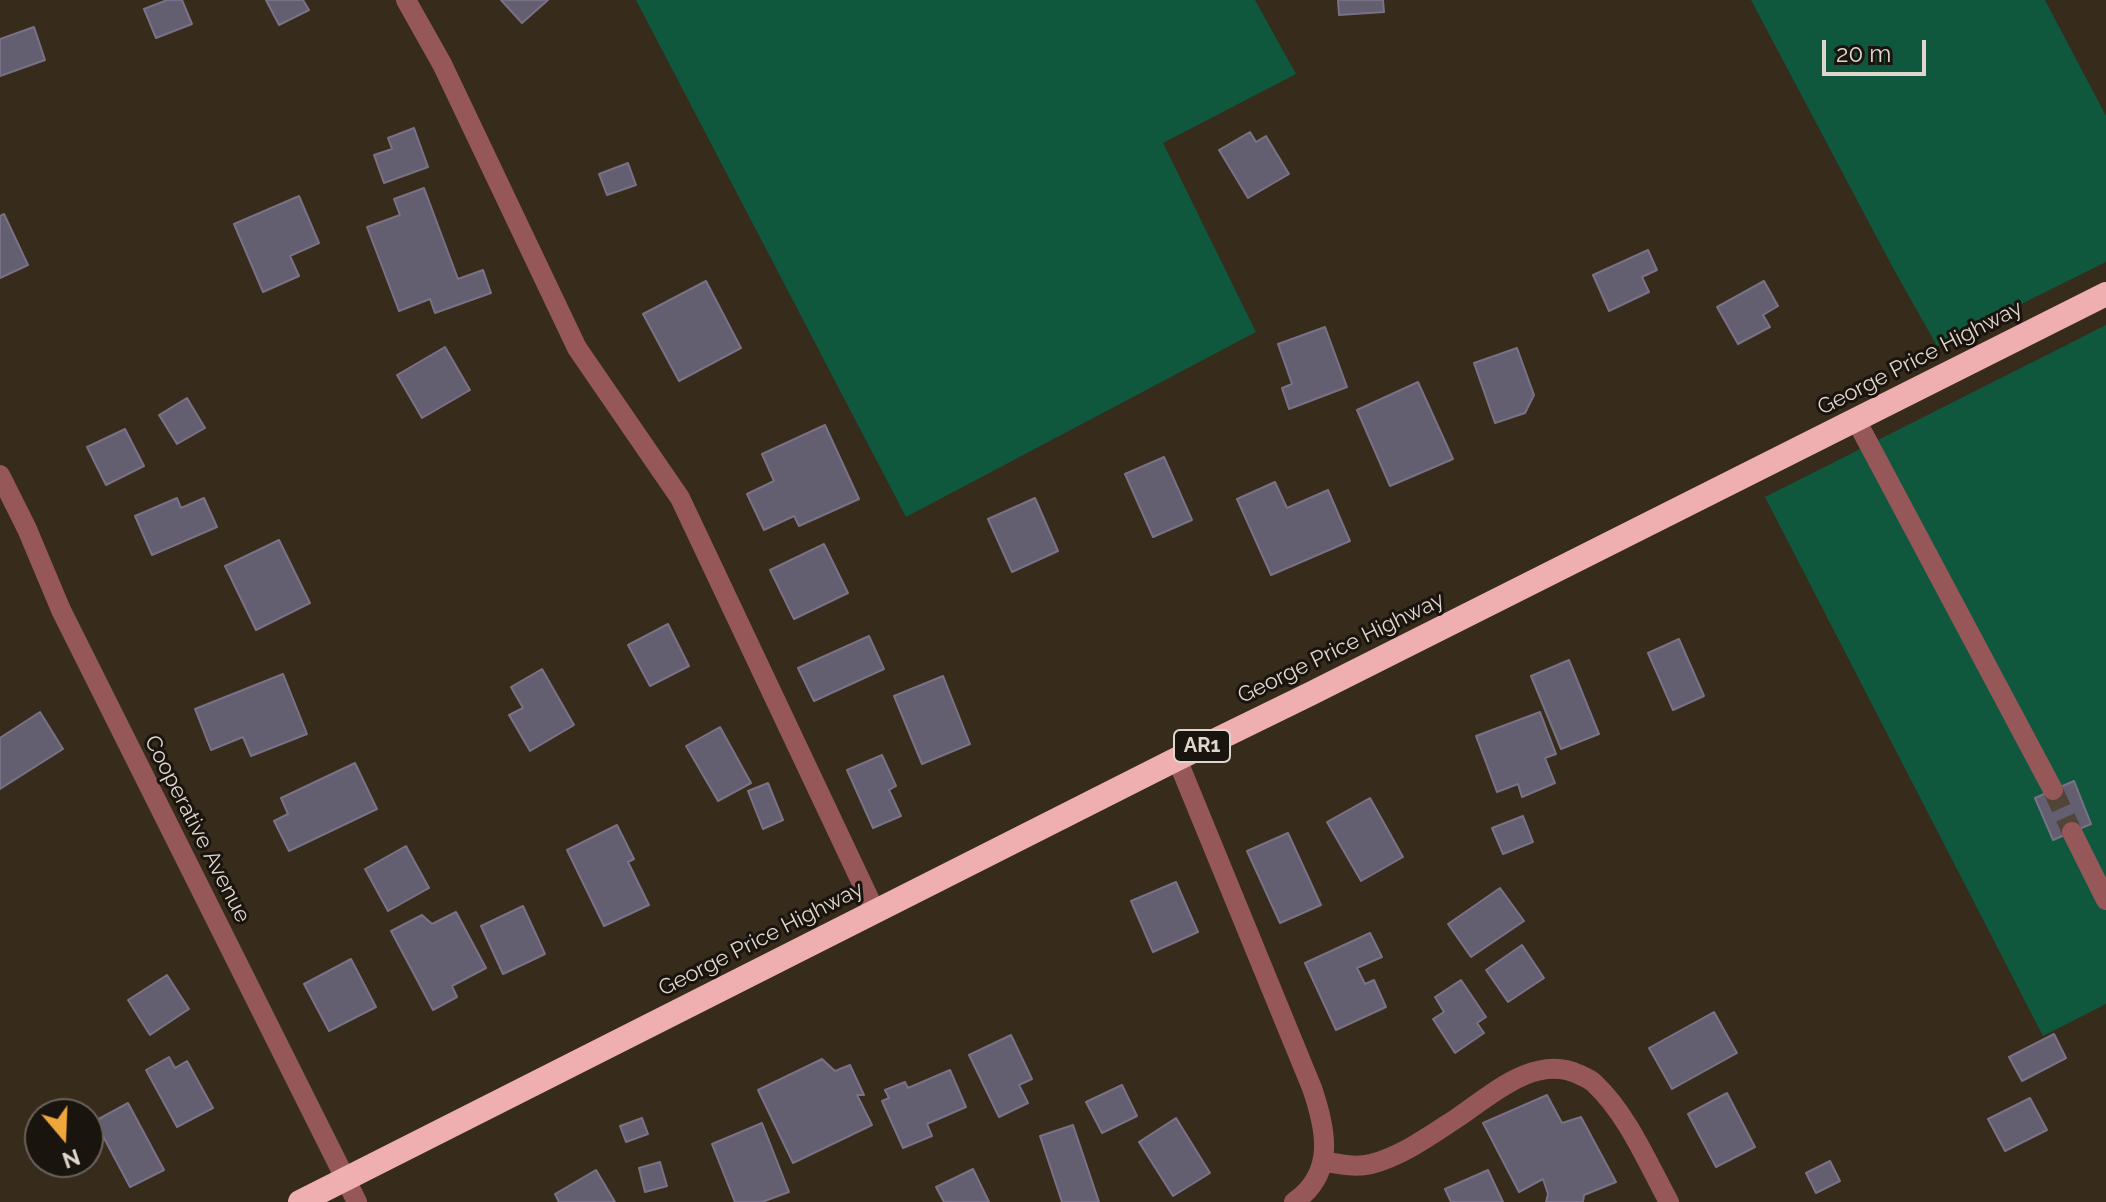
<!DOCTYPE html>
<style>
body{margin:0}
#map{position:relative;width:2106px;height:1202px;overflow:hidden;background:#372b1c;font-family:Raleway,sans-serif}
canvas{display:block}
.north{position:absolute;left:24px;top:1098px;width:80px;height:80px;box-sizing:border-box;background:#1a140e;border:2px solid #69625a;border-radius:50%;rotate:161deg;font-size:22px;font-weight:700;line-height:32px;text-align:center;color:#dfd7cd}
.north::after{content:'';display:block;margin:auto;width:28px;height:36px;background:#efa73d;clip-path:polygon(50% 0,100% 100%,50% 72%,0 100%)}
.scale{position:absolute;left:1822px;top:40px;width:104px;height:36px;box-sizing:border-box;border:4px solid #dfd7cd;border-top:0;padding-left:10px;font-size:24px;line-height:28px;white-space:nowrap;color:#dfd7cd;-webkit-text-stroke:6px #1a140e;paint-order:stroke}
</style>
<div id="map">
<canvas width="2106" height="1202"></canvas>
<div class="north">N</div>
<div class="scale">20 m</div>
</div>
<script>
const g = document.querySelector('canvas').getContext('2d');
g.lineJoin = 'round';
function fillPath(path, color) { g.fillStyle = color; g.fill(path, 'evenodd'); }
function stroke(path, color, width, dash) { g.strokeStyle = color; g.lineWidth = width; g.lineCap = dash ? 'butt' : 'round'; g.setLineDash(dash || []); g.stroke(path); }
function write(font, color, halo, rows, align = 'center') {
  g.font = font + ' Raleway,sans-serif'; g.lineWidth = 6; g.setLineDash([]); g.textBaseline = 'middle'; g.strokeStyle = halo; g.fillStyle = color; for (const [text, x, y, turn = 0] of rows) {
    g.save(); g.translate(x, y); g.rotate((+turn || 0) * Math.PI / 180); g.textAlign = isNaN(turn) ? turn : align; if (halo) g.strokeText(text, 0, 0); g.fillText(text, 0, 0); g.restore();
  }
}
fillPath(new Path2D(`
 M636,0H1255L1296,74L1163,143L1256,332L906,517Z
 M1751,0H2045L2106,116V262L1937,346L1893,268Z
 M2106,325V1004L2043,1036L1765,497Z`), '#0f573d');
const building = new Path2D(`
 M167,0H182L192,24L156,38L144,9Z
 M266,0H303L309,10L279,25Z
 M501,0H548L522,23Z
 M1338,0H1383L1384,12L1339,15Z
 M34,27L45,60L0,76V39Z
 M414,128L428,167L384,183L374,155L392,149L388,138Z
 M1250,132L1256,142L1266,136L1289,174L1248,198L1219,150Z
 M628,163L636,185L607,195L599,174Z
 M424,188L458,279L483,270L491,293L435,313L430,299L399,311L367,227L400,215L394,199Z
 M299,196L319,243L290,256L299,276L263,292L234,224Z
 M4,214L28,265L0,278V216Z
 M1648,250L1657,270L1642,277L1649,292L1609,311L1593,275Z
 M706,281L741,348L679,381L643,314Z
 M1764,281L1778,306L1763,315L1770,327L1738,344L1717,307Z
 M1325,327L1347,387L1289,409L1282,388L1292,384L1278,344Z
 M445,347L470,390L422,418L397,375Z
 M1517,348L1534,395L1525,413L1495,423L1474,363Z
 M1418,382L1453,459L1390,486L1357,410Z
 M187,398L205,428L177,444L159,415Z
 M825,425L859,499L799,526L794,516L764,530L747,494L774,481L762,454Z
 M125,429L144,466L106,485L87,447Z
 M1164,457L1192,520L1153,537L1125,474Z
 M1275,482L1287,508L1328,490L1350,541L1271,575L1237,499Z
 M177,498L181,508L204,498L217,527L152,555L135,516Z
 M1035,498L1058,551L1012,572L988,519Z
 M279,540L310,603L256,630L225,566Z
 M824,544L848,593L794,619L770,570Z
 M668,624L689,666L650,686L628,645Z
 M869,636L884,669L814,701L798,668Z
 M1679,639L1704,696L1673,710L1648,653Z
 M1569,660L1599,734L1561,749L1531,676Z
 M542,669L574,725L530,751L509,715L523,708L511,687Z
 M283,674L307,734L251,756L243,737L211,750L195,709Z
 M943,676L970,744L922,764L894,696Z
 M40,712L63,749L0,789V738Z
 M1540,712L1556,754L1545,758L1555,783L1522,797L1518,784L1497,792L1476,736Z
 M720,727L751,783L718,801L686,746Z
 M882,755L896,786L889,790L901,816L873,828L847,770Z
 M355,763L377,809L289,851L274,821L288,814L281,798Z
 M2074,781L2091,824L2053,840L2035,798Z
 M768,783L783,820L763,829L748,791Z
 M1370,798L1403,857L1361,881L1327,822Z
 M1523,816L1533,842L1503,854L1492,828Z
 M617,825L634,859L628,862L649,905L604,926L567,850Z
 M1288,833L1321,905L1280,923L1247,851Z
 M406,846L429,888L388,911L365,869Z
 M1176,882L1198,932L1153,952L1131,901Z
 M1500,888L1524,921L1471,957L1448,924Z
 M523,906L545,954L503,974L481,926Z
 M456,912L486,968L452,986L457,997L433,1010L391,931L422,915L432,924Z
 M1370,933L1382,957L1357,968L1365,984L1374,980L1386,1007L1336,1030L1305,963Z
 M1522,945L1544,978L1508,1002L1486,970Z
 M351,959L376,1007L329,1031L304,984Z
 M167,975L189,1009L150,1035L128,1000Z
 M1461,980L1486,1017L1477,1023L1484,1033L1455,1053L1433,1019L1444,1012L1435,997Z
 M1714,1012L1737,1053L1672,1089L1649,1048Z
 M2054,1034L2066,1058L2022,1081L2009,1057Z
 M1011,1035L1032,1079L1019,1085L1028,1103L999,1117L969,1055Z
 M169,1057L175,1068L187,1061L213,1108L177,1127L146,1070Z
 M822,1059L835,1071L850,1065L864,1095H857L872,1125L793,1163L758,1090Z
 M950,1070L966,1107L927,1124L932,1136L903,1148L882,1101L889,1098L885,1090L905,1082L908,1088Z
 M1122,1085L1137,1116L1102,1133L1086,1102Z
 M1727,1093L1755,1147L1716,1167L1688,1114Z
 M1547,1095L1562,1123L1581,1117L1616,1182L1584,1195L1583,1202H1546L1548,1194L1543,1179L1519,1192L1483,1123Z
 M2030,1098L2047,1130L2005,1151L1988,1119Z
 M128,1103L164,1170L130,1187L95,1121Z
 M642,1118L648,1134L626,1142L620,1126Z
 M1176,1118L1210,1173L1173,1196L1139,1142Z
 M762,1123L789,1192L762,1202H735L712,1144Z
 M1073,1125L1099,1202H1062L1040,1136Z
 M1830,1161L1840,1181L1816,1193L1806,1173Z
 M660,1162L667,1186L645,1192L639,1168Z
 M973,1169L989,1202H944L936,1187Z
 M596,1170L615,1202H559L555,1194Z
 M1488,1170L1503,1202H1451L1445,1189Z`);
fillPath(building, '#645e71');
stroke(building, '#797286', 2);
stroke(new Path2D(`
 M2053,790L2072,832`), '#504537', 20, [20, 10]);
stroke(new Path2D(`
 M406,0L442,64L577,348L680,498L875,911
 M1856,420L2053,790
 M0,475L27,529L61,610L357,1202
 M1177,759L1312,1088C1326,1129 1336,1173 1294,1202
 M2072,832L2106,900
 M1323,1161C1338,1164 1355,1168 1371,1164C1402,1156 1431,1135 1457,1118C1491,1095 1535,1054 1578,1074C1584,1077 1590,1079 1594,1083C1628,1115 1647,1162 1669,1202`), '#965759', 20);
stroke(new Path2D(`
 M300,1202L1177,759L1310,694L2106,294`), '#efafb0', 24);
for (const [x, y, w] of [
 [1202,746,56]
]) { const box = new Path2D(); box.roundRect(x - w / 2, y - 16, w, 32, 6); g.fillStyle = '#1a140e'; g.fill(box); stroke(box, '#dfd7cd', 2); }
write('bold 20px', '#dfd7cd', null, [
 ["AR1",1202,746]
]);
write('22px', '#dfd7cd', '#1a140e', [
 ["George Price Highway",1920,358,-27],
 ["George Price Highway",1341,648,-26],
 ["Cooperative Avenue",197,829,63],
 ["George Price Highway",761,939,-27]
]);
</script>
